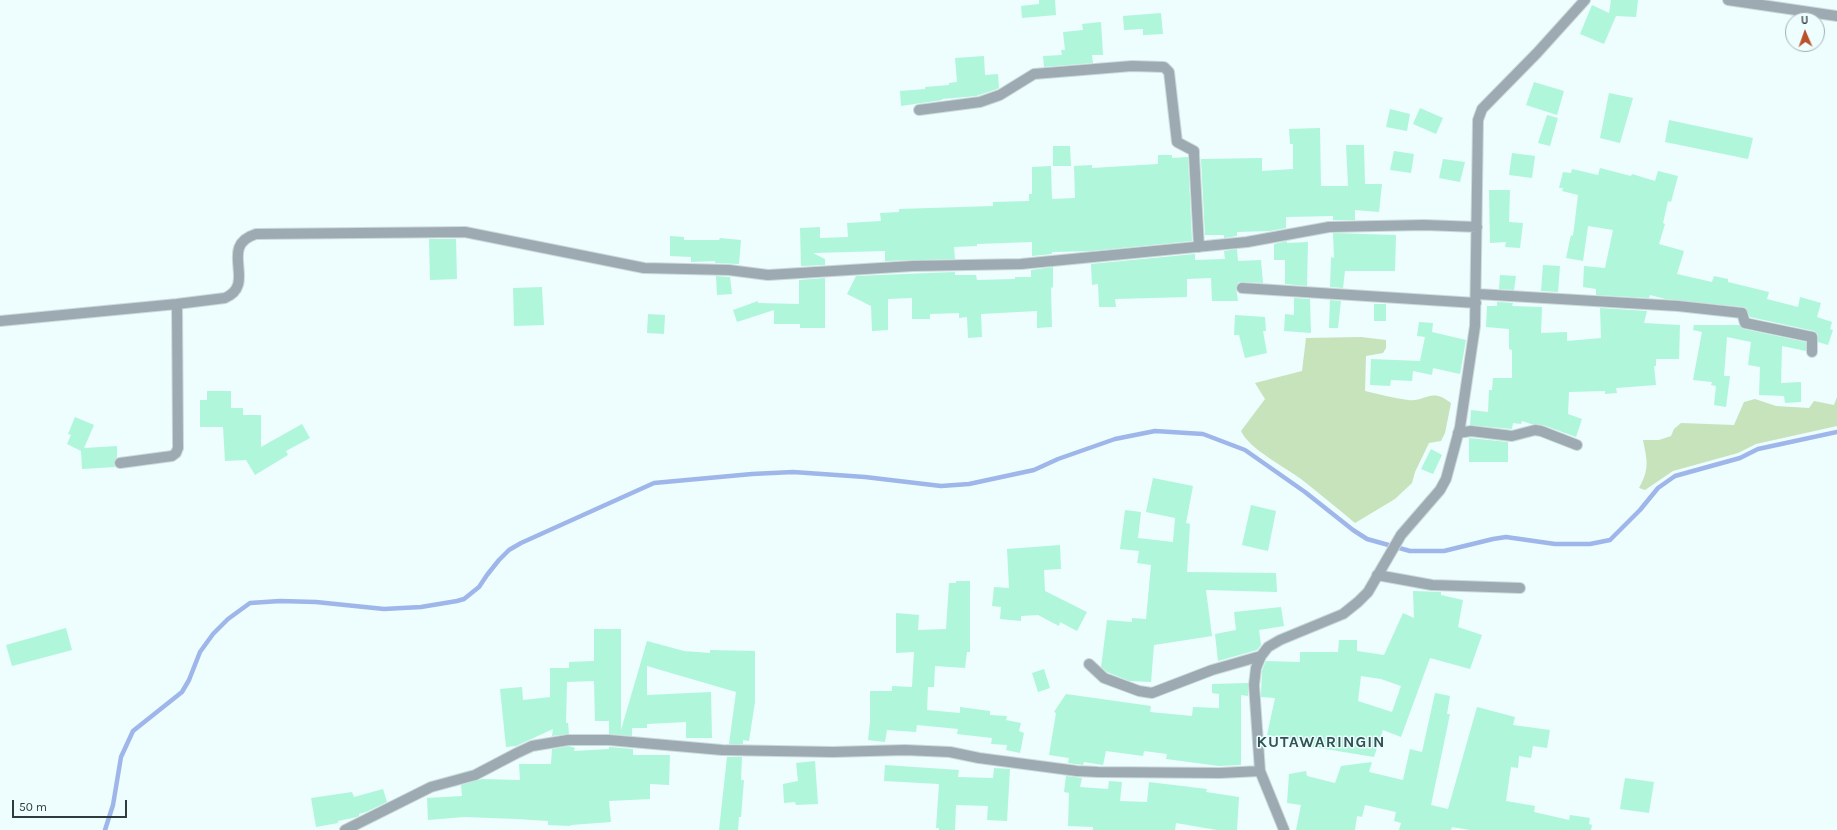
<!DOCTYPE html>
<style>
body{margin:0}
#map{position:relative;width:1837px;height:830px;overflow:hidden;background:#eefdfd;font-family:Karla,sans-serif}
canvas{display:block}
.north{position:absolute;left:1785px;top:12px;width:40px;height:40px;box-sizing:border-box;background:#eefdfd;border:1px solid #a1b0b1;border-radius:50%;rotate:358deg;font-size:11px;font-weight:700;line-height:16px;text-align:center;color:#2d3d3e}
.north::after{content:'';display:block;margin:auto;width:14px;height:18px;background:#b9522b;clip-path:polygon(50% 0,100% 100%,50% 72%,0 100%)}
.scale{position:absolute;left:12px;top:800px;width:115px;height:18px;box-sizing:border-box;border:2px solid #2d3d3e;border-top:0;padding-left:5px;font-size:12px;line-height:14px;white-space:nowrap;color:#2d3d3e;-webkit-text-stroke:3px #eefdfd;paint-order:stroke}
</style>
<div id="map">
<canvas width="1837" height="830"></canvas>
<div class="north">U</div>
<div class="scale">50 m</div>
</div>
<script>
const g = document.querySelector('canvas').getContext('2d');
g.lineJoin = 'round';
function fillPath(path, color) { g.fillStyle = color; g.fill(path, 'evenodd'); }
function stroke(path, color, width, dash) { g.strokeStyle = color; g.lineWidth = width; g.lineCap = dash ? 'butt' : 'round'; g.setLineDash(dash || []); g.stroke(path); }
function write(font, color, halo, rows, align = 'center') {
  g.font = font + ' Karla,sans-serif'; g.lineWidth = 3; g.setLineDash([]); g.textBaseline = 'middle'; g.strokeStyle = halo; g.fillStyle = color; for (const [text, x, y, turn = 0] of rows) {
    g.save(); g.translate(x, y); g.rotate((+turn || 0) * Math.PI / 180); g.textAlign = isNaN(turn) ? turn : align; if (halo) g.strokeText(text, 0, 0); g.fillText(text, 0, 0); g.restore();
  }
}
fillPath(new Path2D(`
 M1361,337L1386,340V348L1383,353L1366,356L1365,391C1379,394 1393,398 1408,400C1427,402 1430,387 1451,403L1445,433L1441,441L1429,443L1415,472L1412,483L1395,499L1355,523C1337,508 1319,493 1301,479C1285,467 1249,449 1241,431L1265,399L1255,383L1302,371L1306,338Z
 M1837,397V426L1756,444L1738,453L1673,471L1645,490L1639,488C1650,468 1647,461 1643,440H1659L1671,436L1674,429L1681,423L1734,425L1744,402L1755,399L1776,406L1809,408L1814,401L1834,405Z`), '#c7e3bc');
stroke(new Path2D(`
 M105,830L113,805L121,757L133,731L182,692L189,680L200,652L213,634L228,619L250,603L280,601L316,602L384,609L421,607L457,601L464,599L479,587L487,575L499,560L509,550L521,543L654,483L752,474L793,472L865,477L941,486L969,484L1034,470L1058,459L1115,439L1155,431L1203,434L1245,450L1305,492L1353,530L1367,539L1410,551H1444L1493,539L1506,537L1555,544H1590L1610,540L1640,510L1658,488L1675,476L1740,458L1758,449L1837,432`), '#9eb6ea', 4.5);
fillPath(new Path2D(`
 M1039,0H1055L1056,15L1022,18L1021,6L1039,4Z
 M1611,0H1638L1636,17L1616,16L1604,44L1580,34L1592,5L1609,13Z
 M1161,13L1163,34L1143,35V29L1124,30L1123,16Z
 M1101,22L1103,55H1092L1093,63L1044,67L1043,56L1062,55L1061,50H1065L1063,32L1083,30L1082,24Z
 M984,56L985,75L998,74L999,88L997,89L976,96L942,99V100L901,106L900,91L925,89V87L949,85V83L957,82L955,58Z
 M1534,82L1564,91L1557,115L1526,105Z
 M1609,93L1633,98L1620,143L1600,138Z
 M1420,108L1443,118L1436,134L1413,124Z
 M1390,109L1410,114L1407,131L1386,127Z
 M1547,115L1558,118L1550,146L1538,143Z
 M1669,120L1753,138L1748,159L1665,142Z
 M1320,128L1321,186H1348L1346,145H1364L1365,184H1382L1379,212L1355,210V220H1333V216L1286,217V228L1270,231L1237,232V236L1224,238V235H1205L1201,159L1262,158V171L1293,169V144H1290L1289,129Z
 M1053,146H1070L1071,166H1053Z
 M1394,151L1414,154L1411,173L1390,170Z
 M1512,153L1535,156L1532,178L1509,175Z
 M1158,155H1172V158L1188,157L1192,241L1091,251L1052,252V254L1032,256V242L977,244V246L954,247L955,259L885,261V251L813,253L825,259V265L801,266L800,228L820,227V238L848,237L847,223L881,221L880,213L899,212V209L993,206V202L1029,201V194H1032V167L1051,166L1052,199L1075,198L1074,166L1092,165V168L1158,164Z
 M1443,159L1465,162L1460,182L1439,178Z
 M1600,168L1631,176L1632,174L1655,181L1658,171L1678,176L1671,202L1668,201L1663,223L1665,224L1659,244L1684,251L1677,274L1712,282L1714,276L1728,279V282L1769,292L1767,299L1798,307L1800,297L1821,303L1817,317L1832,322L1830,329L1833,330L1828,345L1818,342V334L1814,331L1750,317L1746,308L1743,307L1665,299L1650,295L1649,298L1596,295V289L1583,287L1584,266L1605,268L1613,230L1588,226L1583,261L1566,258L1571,235L1573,236L1578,195L1562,191L1563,188H1559L1563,172L1571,173L1572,169L1598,175Z
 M1489,190H1510L1509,222L1523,223L1520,248L1505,247L1506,242L1490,243Z
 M1333,233L1396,235L1395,271H1345L1343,288L1330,287L1331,257L1334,258Z
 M670,236L684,237V240H719L720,238L741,240L739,264L715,263V261L691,262V257L670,256Z
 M429,239H456L457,279L430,280Z
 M1287,241V243L1308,242L1307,286L1285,284V260H1274V244Z
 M1237,249L1238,261L1261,260L1263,283L1239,282L1236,287L1238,301H1212L1211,278L1187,279V297L1115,299L1116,307H1099L1098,284L1092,285L1091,264L1195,254V260L1225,259L1224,251Z
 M1543,265L1560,266L1558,292L1541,291Z
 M1053,267V287L1051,288L1052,327L1037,328V311L981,314L982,337L968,338L967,317L959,318V313L930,314V319H912V298L888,299V330L872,331L871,306L847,294L856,276L955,272V275H976L977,280L1015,279V277H1031V270Z
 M1500,275L1516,276L1514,290L1499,289Z
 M716,276L730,277L732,294L717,295Z
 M825,278V328H800V324H774V310L737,322L733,310L758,301V303L799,304V280Z
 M542,287L544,325L514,326L513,288Z
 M1294,298L1310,299L1311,333L1284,331L1285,314L1294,315Z
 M1330,300L1341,301L1338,328H1329Z
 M1497,302L1513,303L1512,306L1542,307L1541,333L1567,332V341L1601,338L1600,308L1647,311L1644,323L1680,325L1679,359H1656V366H1654L1656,385L1616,388L1617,393L1605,394V391L1569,392L1568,414L1582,419L1576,437L1543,425L1531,424L1522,421L1521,424L1513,423L1512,429L1470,425L1471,410L1488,412L1489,390H1492L1493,378H1512V350L1509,349V329L1486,327L1487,306H1497Z
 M1374,304H1386V321H1374Z
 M648,314L665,315L664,334L647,333Z
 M1235,315L1265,317L1266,331H1263L1267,353L1245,358L1239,335H1234Z
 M1419,322L1433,323L1432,332L1466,340L1460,374L1433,368L1432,375L1413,371L1412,381L1391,380L1390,386L1370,385L1371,359L1420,361L1425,337L1417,336Z
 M1694,325H1739L1744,329L1806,342V351L1782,346L1781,383L1801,382V402L1785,403L1784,396L1759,395L1760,367L1748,365L1751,342L1727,337L1724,376H1730L1726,407L1714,405L1716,386L1711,385L1712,382L1693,380L1702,332L1693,330Z
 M207,391H231V408H243V415H261V447L302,424L310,438L286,451L288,455L255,475L246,460L225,461L223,427H200V400H207Z
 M75,417L94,425L84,448L117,446V457L114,463L115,467L82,469L81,451L67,444L71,435L68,434Z
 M1469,438L1508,442V462H1469Z
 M1431,449L1442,455L1433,474L1421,469Z
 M1153,478L1193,486L1186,523L1190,524L1187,572L1276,573L1277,592L1206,590L1212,636L1154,645L1151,682L1129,681L1107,672L1101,667L1107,620L1132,622V618L1146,619L1151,565L1137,563L1139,551L1120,549L1125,510L1141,512L1138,538L1173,542L1175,518L1146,512Z
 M1251,505L1276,511L1268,551L1242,545Z
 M1060,545L1061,569L1044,570L1045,591L1087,612L1077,631L1060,622L1059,626L1038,615L1021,616V621L1000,619L1001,607L992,606L994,587L1009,588L1007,549Z
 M956,581H970V652H967L965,668L935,666L934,687H928L927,710L960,713V707L990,711V715L1007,716L1006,720L1021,723L1019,731L1024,733L1020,753L1006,750L1007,745L991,744L992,738L957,734L958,729L917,725L916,732L887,730L885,742L868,740L870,722V691H892V686L912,687L914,652L896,653V613L919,615L918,630L946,629L949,583H956Z
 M1413,591L1441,592V595L1463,600L1458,627L1482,635L1470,669L1430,658L1401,737L1383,730L1374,757L1301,745L1302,741L1267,735L1275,698L1261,697L1262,670L1266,661L1300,662V652H1338L1339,640H1357V651L1384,655L1403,613L1414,618ZM1361,676L1381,679L1401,686L1392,712L1358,701Z
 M1281,607L1284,626L1259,630L1261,645L1257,650L1218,661L1215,634L1236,630L1234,612Z
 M66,628L72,650L12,666L6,645Z
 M594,629H621V730L647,641L684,651L710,653V650L755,651V702L749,741L743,740V744H729L736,692L647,666V695L711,692L712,738H686V722L647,724V728H632V736L609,734V721H595L594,681L567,682L566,723H568L569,734L552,736L553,729L516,746L506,747L500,689L522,687L523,700L550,697V668H569V662L594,661Z
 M1044,669L1050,688L1038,692L1032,673Z
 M1248,683V696L1241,695V765L1219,766L1166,759L1167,754L1144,751L1143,756L1106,751L1103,765L1084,762L1083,765L1068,763L1069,758L1049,755L1056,713L1054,712L1066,694L1151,706L1150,712L1192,716L1193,707L1219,708V694L1212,693V684Z
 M1435,693L1450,696L1447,714H1450L1431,805L1448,809L1477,707L1515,717L1513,725L1550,730L1547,748L1533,746L1531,758L1519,756L1518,768L1511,767L1506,801L1535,806L1534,812L1569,820L1570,815L1590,818L1589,824L1592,825L1591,830H1470L1452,827L1451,830H1399L1401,823L1394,821L1396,812L1365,805L1362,817L1357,816L1355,830H1296L1301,805L1287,803L1289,774L1306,771L1307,776L1335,783L1341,766L1372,762L1369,772L1403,780L1410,749L1422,752Z
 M569,746L575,748L574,751L609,749V747L633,749V755H670L669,785L650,784V799L609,801L611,822L571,825L570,826L548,825V821L517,819L464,817L428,820L427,798L462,796L461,785L482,779L520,780L519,764H551L552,749Z
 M727,757H742L741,780H744L741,817H739L738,830H719Z
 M815,761L818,804L796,805L795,802L784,803L783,784L798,781L796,763Z
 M885,765L959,770L958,777L993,778L994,768L1010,769L1007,821L987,820L988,806L956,805L955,830H939V828H936L939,784L884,781Z
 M1066,776L1082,778L1080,787L1108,789L1109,781L1122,782L1120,801L1147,802L1149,782L1207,789L1206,792L1239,797L1237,830H1217L1176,823L1175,830H1093V827L1068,826L1069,793L1064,792Z
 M1625,778L1654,782L1649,813L1620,809Z
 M383,789L387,802L366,812L359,814V816L357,817L338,821V823L316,827L311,798L352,792L354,797Z`), '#aff6db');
const minor = new Path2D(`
 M1728,0L1837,16
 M919,110L980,102L1000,95L1034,74L1132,66L1164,67L1169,72L1177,142L1194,151V155L1199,247
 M1242,288L1476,303
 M1477,294L1678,306L1742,313L1745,323L1812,337V352
 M0,321L177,304L225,298C258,284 217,246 256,234L465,232L644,268L729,270L768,275L913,266L1021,264L1247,242L1329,227L1424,225L1477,227
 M1458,433L1471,431L1512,436L1535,430L1541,431L1577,445
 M120,463L172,456L176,453L178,448L177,304
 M1377,575L1432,585L1520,588
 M1089,664L1104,678L1139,691L1152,693L1212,670L1261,656
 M345,830L431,787L475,775L517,753L532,746L568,740H609L722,750L833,752L905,750L950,752L979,758L1077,771L1098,772L1220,773L1260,771
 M1284,830L1260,771L1254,685L1256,668L1261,656L1268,647L1280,640L1343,614L1358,602L1368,592L1401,535L1440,490L1446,479L1460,427L1475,326L1478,120L1482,109L1537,53L1585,0`);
stroke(minor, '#cbdadb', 12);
stroke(minor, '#9eaab2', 10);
g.letterSpacing = '1px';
write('bold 16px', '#315355', '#eefdfd', [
 ["KUTAWARINGIN",1321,742]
]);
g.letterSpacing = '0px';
</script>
